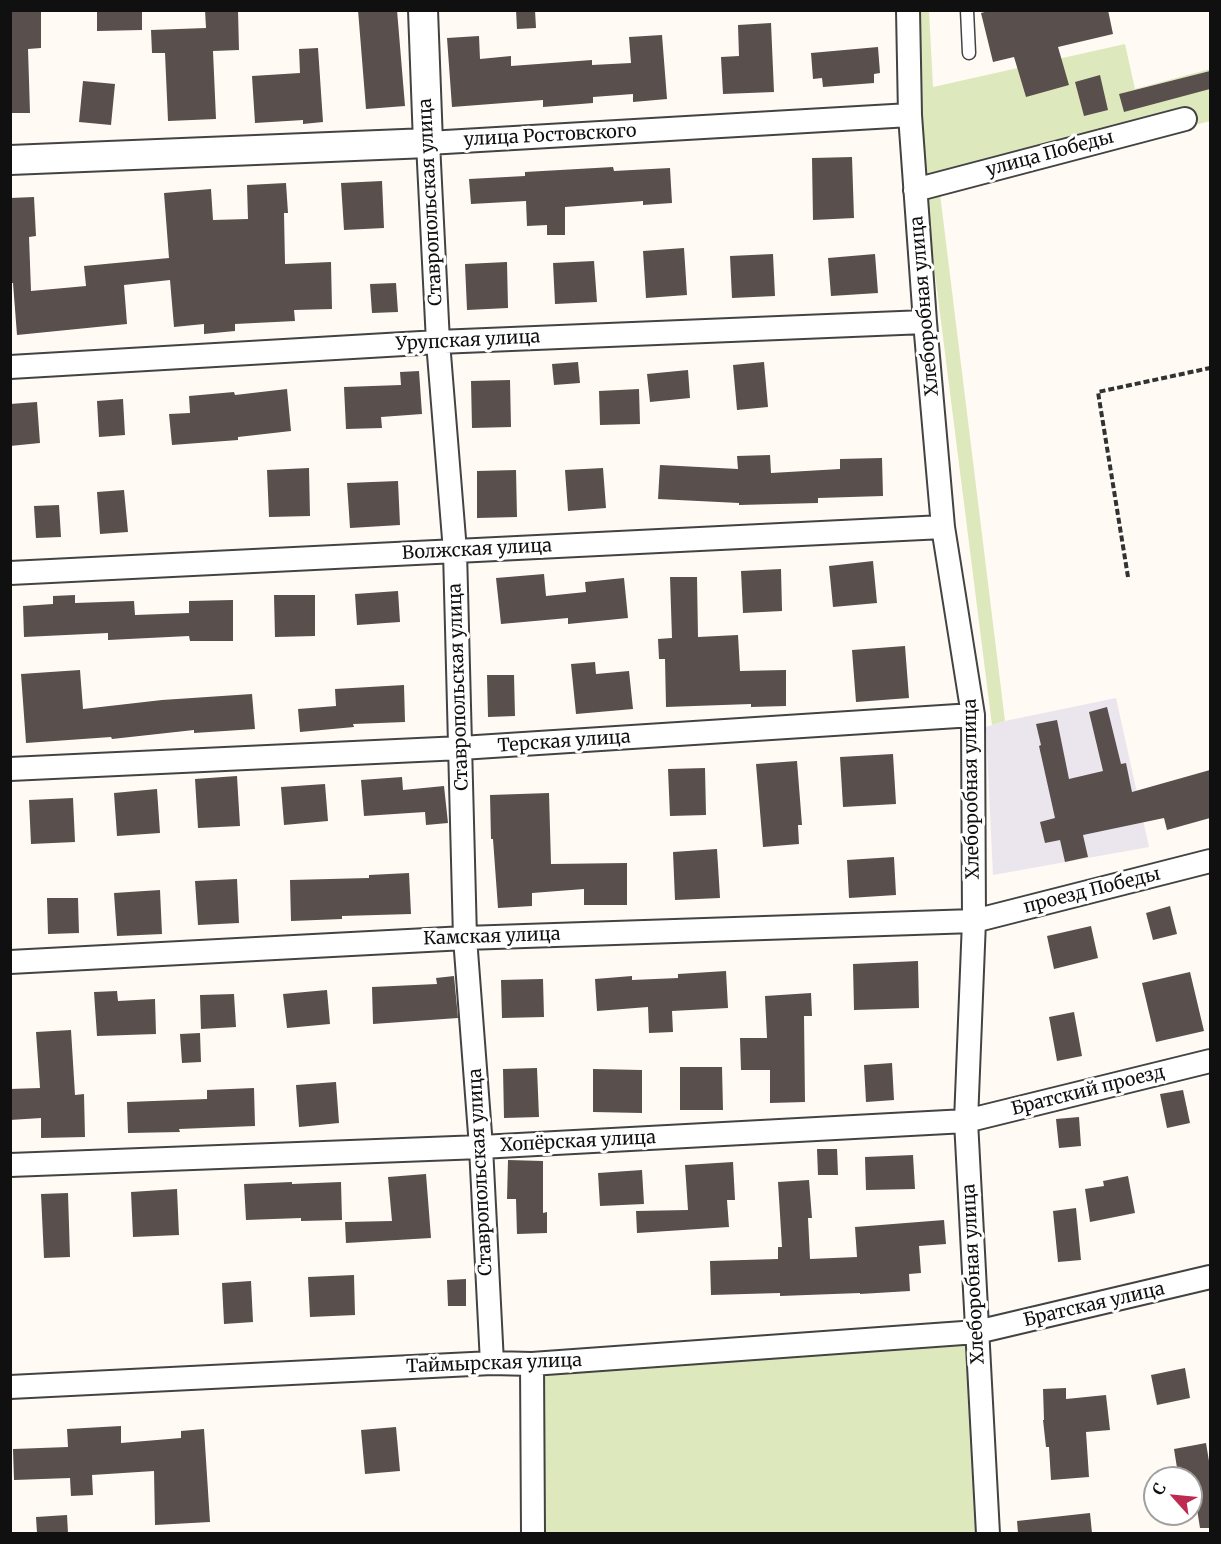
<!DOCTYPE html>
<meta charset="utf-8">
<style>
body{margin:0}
#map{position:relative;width:1221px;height:1544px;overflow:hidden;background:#fffaf4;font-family:Merriweather,serif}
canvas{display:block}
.frame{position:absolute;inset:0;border:12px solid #101010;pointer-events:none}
.north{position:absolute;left:1143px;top:1466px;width:60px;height:60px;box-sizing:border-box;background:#fff;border:2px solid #9f9f9f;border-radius:50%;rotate:297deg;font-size:16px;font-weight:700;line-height:24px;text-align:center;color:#101010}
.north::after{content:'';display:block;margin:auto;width:21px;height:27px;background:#bd2b50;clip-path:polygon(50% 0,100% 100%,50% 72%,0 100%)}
</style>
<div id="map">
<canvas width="1221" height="1544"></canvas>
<div class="frame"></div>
<div class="north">С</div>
</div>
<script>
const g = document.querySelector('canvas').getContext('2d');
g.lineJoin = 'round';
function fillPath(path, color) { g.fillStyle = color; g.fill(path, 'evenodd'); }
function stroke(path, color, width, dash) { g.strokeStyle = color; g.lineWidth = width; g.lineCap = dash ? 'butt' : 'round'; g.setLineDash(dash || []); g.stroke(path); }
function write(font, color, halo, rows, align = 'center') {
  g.font = font + ' Merriweather,serif'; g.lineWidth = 6; g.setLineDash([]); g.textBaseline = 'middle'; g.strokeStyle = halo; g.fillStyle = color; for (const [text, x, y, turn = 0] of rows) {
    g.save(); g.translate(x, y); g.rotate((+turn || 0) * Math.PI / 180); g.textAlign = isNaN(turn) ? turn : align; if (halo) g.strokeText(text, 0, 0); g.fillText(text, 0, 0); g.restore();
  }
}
fillPath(new Path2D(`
 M1116,698L1149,847L993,875L986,727L1005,721Z`), '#ebe5ee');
fillPath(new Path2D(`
 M914,11H929L933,87L1125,44L1135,89L1210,69V121L940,194L1005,721L992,725L921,163Z
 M969,1341L980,1533H538L537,1373Z`), '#dde9bd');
fillPath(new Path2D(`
 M41,10V48L28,49L30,113H10V10Z
 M97,10H142V30L97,31Z
 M205,10H238L239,50L213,51L216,119L168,121L165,53H152L151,30L206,28Z
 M358,10H397L405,106L366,109Z
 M516,10H535L536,28L517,29Z
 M992,10H1108L1113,34L1058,47L1069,85L1026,97L1014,57L993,62L981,13Z
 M771,23L774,92L723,94L721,57L739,56L738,25Z
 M662,35L667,99L633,102V94L593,97V103L543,107V100L452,107L447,38L479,36L480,59L511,56V66L592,60V65L631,63L629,37Z
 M878,47L880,73L874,74V83L823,87L822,78L813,79L811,53Z
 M318,48L323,122L303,124V120L255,123L252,76L300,73L299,49Z
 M1210,71V89L1124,112L1119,94Z
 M1100,75L1108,110L1084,116L1075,82Z
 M83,81L115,84L111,125L79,122Z
 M852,157L854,218L813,220L812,158Z
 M613,167L614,171L670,168L672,203L643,205V201L565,207V235H547V225L527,226L526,201L471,204L469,179L525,176V172Z
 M382,181L384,228L344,230L341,183Z
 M286,183L288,213H284L285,264L331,262L332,309L294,310L295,321L235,324V331L204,334V324L174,327L170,280L124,285L127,324L17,335L13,283H10V198L34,197L36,236L29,237L31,291L86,286L84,266L169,258L164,193L211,189L213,220L248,219L247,185Z
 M684,248L687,295L646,298L643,251Z
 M773,254L775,296L732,298L730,256Z
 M875,254L878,293L831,296L828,258Z
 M594,261L597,302L555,304L553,263Z
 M507,262L508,308L467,310L465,264Z
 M396,283L398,312L372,313L370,284Z
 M578,362L580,383L554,385L552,364Z
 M764,362L768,407L737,410L733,365Z
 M688,370L690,398L650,402L647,374Z
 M419,371L422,414L381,417L382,428L346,429L344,387L401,385L400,372Z
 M510,380L511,427L472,428L471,381Z
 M287,389L291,431L238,437V440L172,445L169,414L190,413L189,396L234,392L235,395Z
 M639,389L640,424L600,425L599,391Z
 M123,399L125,435L99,437L97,401Z
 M37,402L40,443L10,446V404Z
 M770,455L771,473L840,469V459L882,458L883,496L818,498V503L739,505V503L658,499L660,465L738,469L737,456Z
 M309,468L310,516L269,517L267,470Z
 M603,468L606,508L568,511L565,470Z
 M516,470L517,517L477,518V471Z
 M398,481L400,525L350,528L347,483Z
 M124,490L128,532L100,534L97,492Z
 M59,505L61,537L36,538L34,506Z
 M873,561L877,603L833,607L829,566Z
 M781,569L782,611L743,613L741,571Z
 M544,574L546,596L586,592L585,582L624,578L628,618L568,624V618L501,624L496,578Z
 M670,577H697L698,637L738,635L740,671L786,670V706L751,707V704L666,707L665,659H659L658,639L672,638Z
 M398,591L400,622L357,625L355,594Z
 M75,595V603L134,601L135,615L189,613V601L233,600V641H190L189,636L108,640V633L24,637L23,606L53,604V596Z
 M274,595H315V636L275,637Z
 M905,646L909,698L856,702L852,650Z
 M595,662L596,674L629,671L633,709L576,714L571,664Z
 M80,670L83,709L162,700L252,694L255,729L194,733V730L112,739L111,737L26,743L21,674Z
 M487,675H514L515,716L488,717Z
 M404,685L405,722L353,724L354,727L300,732L298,709L336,706L335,689Z
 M1107,707L1121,764L1126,763L1132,792L1210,770V818L1167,830L1164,818L1083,835L1088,857L1065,862L1060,840L1045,843L1040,822L1055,818L1039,746L1041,745L1036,724L1057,720L1069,779L1103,771L1089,712Z
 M893,754L896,804L843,807L840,757Z
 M797,761L802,825H798L799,844L763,847L756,764Z
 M705,768L706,815L670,816L668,769Z
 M237,776L240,826L198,828L195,779Z
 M402,777L403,790L444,786L448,823L426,825L425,812L364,816L361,780Z
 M325,784L328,821L284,825L281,787Z
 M157,789L160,833L117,836L114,793Z
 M549,793L551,864L627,863V905H584V889L532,893V906L498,908L493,839H491L490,795Z
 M73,798L75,842L31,844L29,800Z
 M717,849L720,898L675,900L673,852Z
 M894,857L896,895L849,898L847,860Z
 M409,873L411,914L342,916V919L291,921L290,880L369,878V875Z
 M237,879L239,923L198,925L195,881Z
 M160,890L162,934L117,936L114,893Z
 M47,898H78L79,933L48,934Z
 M1170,906L1177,934L1153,940L1146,913Z
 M1091,926L1098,958L1054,969L1047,936Z
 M918,961L919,1008L854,1010L853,964Z
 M726,971L728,1008L672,1011L673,1032L649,1033L648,1007L597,1011L595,979L632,976V980L678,978V974Z
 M1190,972L1204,1031L1156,1042L1142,983Z
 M454,976L458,1018L373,1024L372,987L437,984L436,978Z
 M543,979L544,1017L502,1018L501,980Z
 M327,990L330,1024L287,1028L283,994Z
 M117,991L118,1001L155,999L156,1034L97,1036L94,992Z
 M811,993L812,1016H804L805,1102L770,1103V1070H741L740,1038H767L765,996Z
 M234,994L236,1027L201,1029L200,995Z
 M1074,1012L1082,1056L1057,1061L1049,1017Z
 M71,1030L75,1095L84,1094L85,1137L41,1138V1118L10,1120V1089L40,1088L36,1032Z
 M200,1033L201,1062L182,1063L180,1034Z
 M892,1063L894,1100L866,1102L864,1065Z
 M680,1067H722L723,1110H680Z
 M537,1068L539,1117L504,1118L503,1069Z
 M593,1069L642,1070V1113L593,1112Z
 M336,1082L339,1123L299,1127L296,1085Z
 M254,1088L255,1126L179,1129L180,1132L128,1133L127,1102L207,1099V1090Z
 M1183,1090L1190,1123L1167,1128L1160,1094Z
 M1079,1117L1081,1146L1059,1148L1056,1119Z
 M817,1149H837L838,1175H818Z
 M913,1155L915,1189L866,1190L865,1157Z
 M508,1160L543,1161V1213L547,1212V1233L517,1234L516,1199H507Z
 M733,1162L735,1200H727L729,1227L637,1233L636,1211L688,1210L685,1165Z
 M642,1170L644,1204L600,1206L598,1173Z
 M426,1174L431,1238L346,1243L345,1222L392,1221L388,1177Z
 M1128,1176L1135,1213L1090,1222L1085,1189L1104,1186L1103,1181Z
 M809,1180L812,1218H808L810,1259L857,1257L855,1227L944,1220L946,1244L919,1246L921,1273L909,1274L910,1291L860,1294V1293L780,1296V1293L711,1295L710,1261L778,1259V1247H782L778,1182Z
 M292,1182V1184L341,1182L342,1220L301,1221V1218L246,1220L244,1184Z
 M177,1189L179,1235L133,1237L131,1192Z
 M68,1193L70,1257L44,1258L41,1194Z
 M1076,1208L1081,1260L1058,1262L1053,1211Z
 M354,1275L355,1315L310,1317L308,1277Z
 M466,1279V1306H448L447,1280Z
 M251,1281L253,1322L224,1324L222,1283Z
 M1185,1368L1190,1398L1157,1405L1151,1375Z
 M1066,1388V1399L1106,1395L1110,1430L1086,1432L1089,1477L1051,1480L1049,1447H1046L1043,1420H1044L1043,1389Z
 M121,1426V1443L181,1438V1431L204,1429L210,1522L155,1525L154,1471L92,1475L93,1495L71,1496L70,1478L14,1480L13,1449L68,1447L67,1429Z
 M396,1427L400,1471L365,1474L361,1430Z
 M1206,1443L1210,1467V1528H1200L1191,1472L1178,1474L1174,1449Z
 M1090,1513L1092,1533H1018L1017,1521Z
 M67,1515L68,1533H37L36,1517Z`), '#594f4d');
const service = new Path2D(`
 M967,10L969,53`);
const minor = new Path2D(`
 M908,10L910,115L925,322L943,527L973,715L974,921L966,1121L988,1534
 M915,190L1185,119
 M10,367L438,342L925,322
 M10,573L943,527
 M10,769L461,748L973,715
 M10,962L465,938L974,921L1210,861
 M10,1165L481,1147L966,1121L1210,1061
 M492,1363L481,1147L465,938L455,551L438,342L428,143L910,115
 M532,1364L533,1534
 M10,1387L492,1363L532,1364L977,1332L1210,1277`);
const tertiary = new Path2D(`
 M10,160L428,143L423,10`);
stroke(service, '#434343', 15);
stroke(minor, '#434343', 26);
stroke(tertiary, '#434343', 32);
stroke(new Path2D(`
 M1128,577L1098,392L1210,368`), '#323232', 4, [6, 3]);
stroke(service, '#fff', 12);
stroke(minor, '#fff', 22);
stroke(tertiary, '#fff', 28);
write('18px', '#101010', '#fff', [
 ["улица Ростовского",550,136,-3],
 ["улица Победы",1050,154,-15],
 ["Ставропольская улица",431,202,-93],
 ["Хлеборобная улица",925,306,-95],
 ["Урупская улица",468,341,-3],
 ["Волжская улица",477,550,-3],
 ["Ставропольская улица",459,687,-92],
 ["Терская улица",564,742,-4],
 ["Хлеборобная улица",972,789,-91],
 ["проезд Победы",1092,891,-14],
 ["Камская улица",492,937,-2],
 ["Братский проезд",1088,1091,-14],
 ["Хопёрская улица",578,1142,-3],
 ["Ставропольская улица",481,1172,-93],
 ["Хлеборобная улица",974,1274,-93],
 ["Братская улица",1094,1305,-13],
 ["Таймырская улица",494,1364,-2]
]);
</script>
